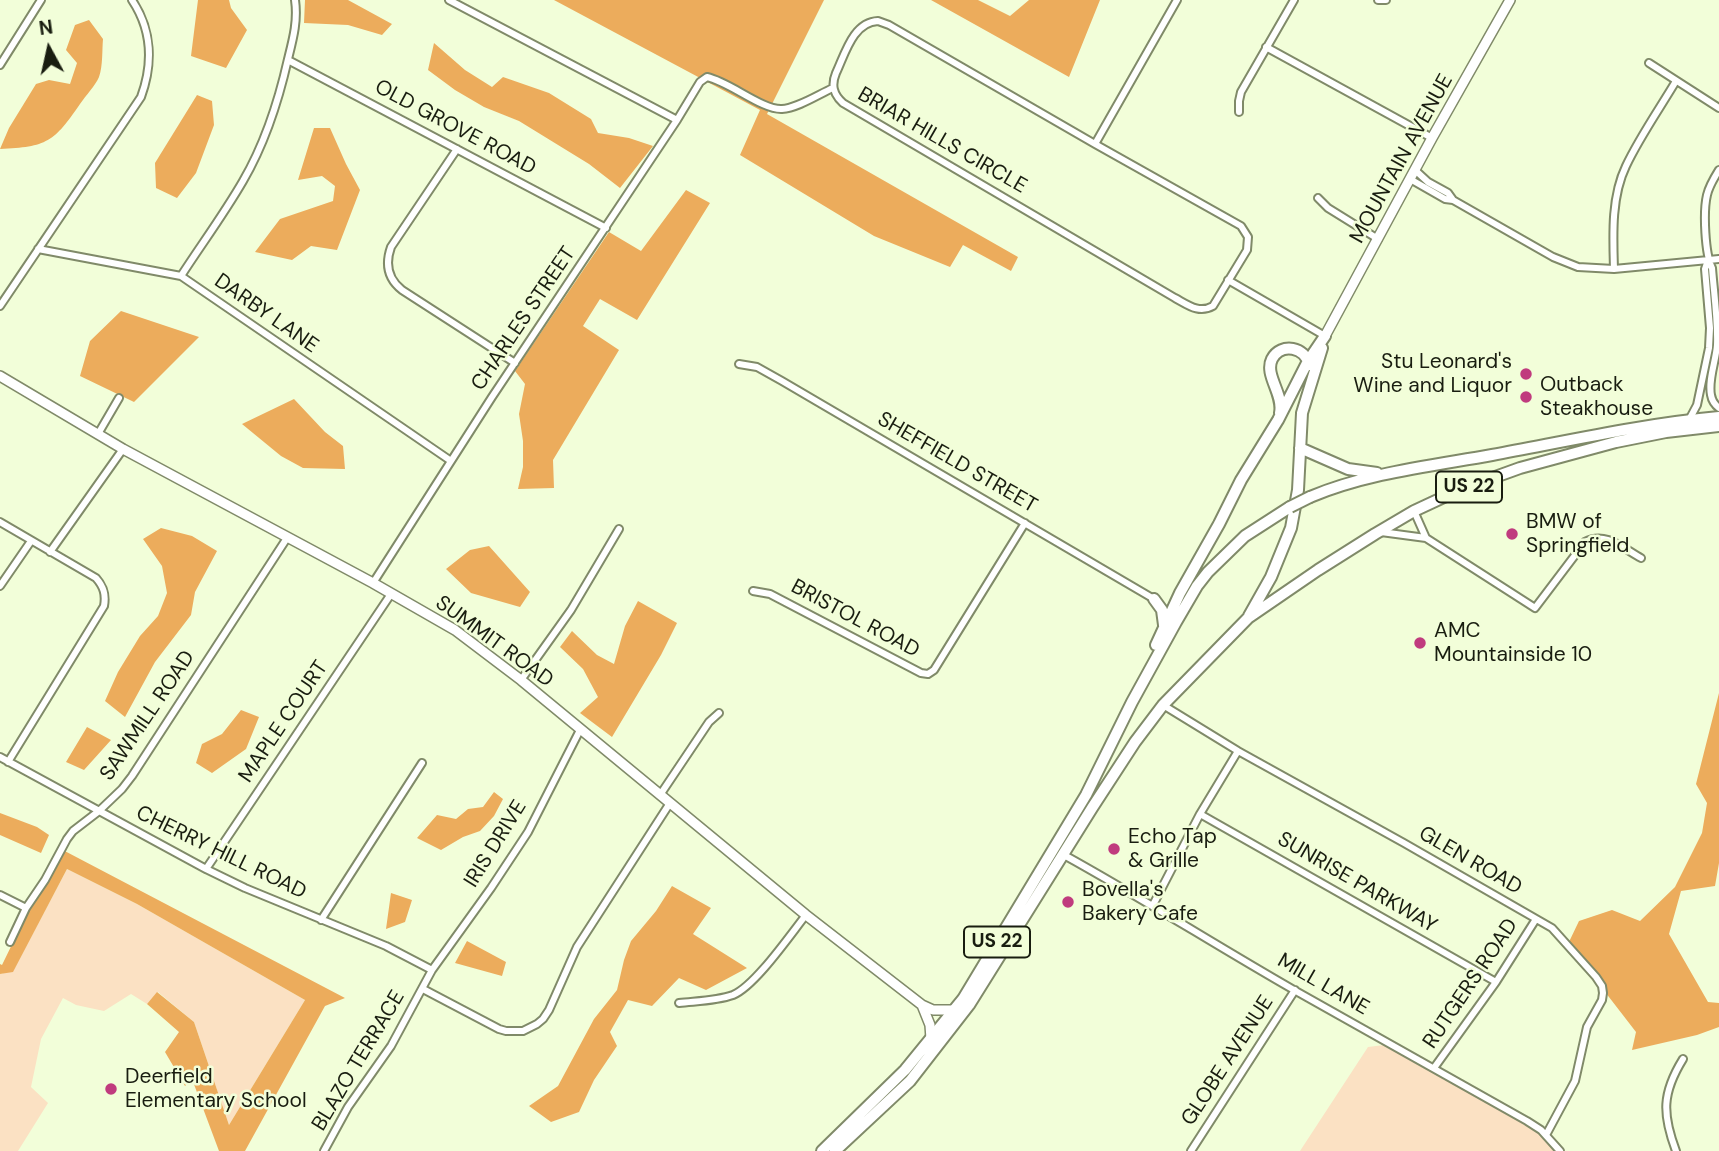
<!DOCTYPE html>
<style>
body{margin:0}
#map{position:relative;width:1719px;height:1151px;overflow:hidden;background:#f2fed9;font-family:"DM Sans",sans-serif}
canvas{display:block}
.north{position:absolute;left:14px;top:14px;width:70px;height:70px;-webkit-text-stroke:5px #f2fed9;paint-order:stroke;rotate:352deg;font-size:19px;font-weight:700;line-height:28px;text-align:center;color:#191d10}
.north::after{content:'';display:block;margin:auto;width:24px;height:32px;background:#191d10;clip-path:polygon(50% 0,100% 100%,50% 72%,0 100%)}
</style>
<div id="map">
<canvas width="1719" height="1151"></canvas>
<div class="north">N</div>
</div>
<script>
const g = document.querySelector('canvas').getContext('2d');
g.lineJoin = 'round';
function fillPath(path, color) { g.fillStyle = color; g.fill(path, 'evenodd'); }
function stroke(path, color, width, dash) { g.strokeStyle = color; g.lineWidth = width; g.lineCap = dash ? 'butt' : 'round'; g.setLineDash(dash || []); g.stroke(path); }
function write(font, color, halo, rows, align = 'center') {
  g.font = font + ' "DM Sans",sans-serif'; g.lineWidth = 5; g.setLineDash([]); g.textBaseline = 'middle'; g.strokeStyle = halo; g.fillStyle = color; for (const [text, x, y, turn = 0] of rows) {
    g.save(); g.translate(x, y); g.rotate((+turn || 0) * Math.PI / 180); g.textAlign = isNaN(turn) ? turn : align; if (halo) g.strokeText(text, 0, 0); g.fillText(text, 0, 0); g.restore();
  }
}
fillPath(new Path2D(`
 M67,869L137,904L305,1000L229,1125L194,1022L158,992L147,1004L131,994L104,1011L76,1005L63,998L41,1039L31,1087L48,1103L18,1151H0V974L13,971Z
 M1392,1044L1527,1121L1560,1151H1300L1368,1047Z`), '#fbe1c3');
fillPath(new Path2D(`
 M198,0H229L231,8L247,30L226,68L191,56Z
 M305,0H348L392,24L382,35L348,25L304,23Z
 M554,0H824L767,114L1018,257L1011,271L963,245L950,267L874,236L740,155L760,110Z
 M931,0H978L1010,16L1029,0H1100L1069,77Z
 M89,20L103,39C102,50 103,66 99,77C95,86 86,95 80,104C54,142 47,147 0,149L9,128L36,84L49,80L70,84L77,63L66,50L75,25Z
 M434,43L465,70L492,87L503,77L549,93L591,119L598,133L629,138L653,146L620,188L589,164L519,121L484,107L455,90L428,70Z
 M197,95L212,101L214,125L196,173L177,198L156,188L155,163Z
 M314,128H330L346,164L360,190L337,250L311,246L292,260L255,252L280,219L333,201L335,186L322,176L298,180Z
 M686,190L710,203L637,320L600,299L583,326L619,350L553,460L554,488L518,489L523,467V441L519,414L525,384L515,371L609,232L641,251Z
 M121,311L199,337L134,402L80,376L90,341Z
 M294,399L325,432L343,446L345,469L303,468L281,456L242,424Z
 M161,528L192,536L217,551L195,592L191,615L155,662L125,717L105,701L118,672L140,636L158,616L167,593L162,566L143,539Z
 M489,546L530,592L520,607L471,593L446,569L470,550Z
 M638,601L677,623L661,655L612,737L580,713L598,697L583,669L560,647L572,631L597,655L614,664L625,626Z
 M1719,693V863L1715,886L1681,891L1669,934L1708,1002L1719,1003V1027L1697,1035L1632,1050L1636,1032L1568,944L1579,921L1612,910L1640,921L1675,887L1702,833L1707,803L1696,784Z
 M241,710L259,717L246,749L212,773L196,763L202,744L222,734Z
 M87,727L111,740L84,770L66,762Z
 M494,792L503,799L494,816L480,831L463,837L441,850L417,838L437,815L456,819L468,809L483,807Z
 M0,813L37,827L49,835L41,853L0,835Z
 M59,848L345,998L325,1006L245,1151H219L192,1079L185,1086L165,1052L179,1032L147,1004L157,992L194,1022L229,1125L305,1000L137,904L67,869L13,972L0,974V964L2,965Z
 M672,886L711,908L693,934L747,968L706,990L679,978L652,1006L628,1000L610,1032L617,1046L594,1080L579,1112L551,1122L529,1106L558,1086L594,1019L617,990L624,960L631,941L656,911Z
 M391,893L412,900L405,922L386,929Z
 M467,941L506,962L502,976L455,963Z`), '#ecac5c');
const street = new Path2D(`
 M449,0L677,120
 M1378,0H1386
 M878,21L889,25L1095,144L1241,226L1248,237L1247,250L1213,306C1199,314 1188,305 1175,298L843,103C833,94 831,85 836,73C845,54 853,22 878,21Z
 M1266,47L1432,138
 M288,60L606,228
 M1649,63L1719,108
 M0,65L41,0
 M1239,112V101L1241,92L1294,0
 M1095,144L1177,0
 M457,149L391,247C385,264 388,279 402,290L515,363
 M1415,170L1428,182L1448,193L1453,200
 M1719,170C1714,178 1709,186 1707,195C1703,212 1705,254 1712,268C1714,294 1718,320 1717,345C1716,361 1708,379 1711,395C1712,401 1714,404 1719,408
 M1410,179L1445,199L1453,200L1553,257L1578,267L1614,269L1719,259
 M1318,198L1328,208L1378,239
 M38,249L181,276L451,461
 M1614,269C1613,236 1611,197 1626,166C1639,138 1660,108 1676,81
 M181,276C201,245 224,214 243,181C264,145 279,99 288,59C293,39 298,21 295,0
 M1228,280L1325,336
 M0,306L141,97C153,64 152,30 132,0
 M739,364L757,367L782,381L1154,599
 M1689,420L1697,405L1709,348L1710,328L1705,269L1708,260
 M98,434L119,398
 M1414,511L1426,538
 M0,522L96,578C104,587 106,595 104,606L8,762
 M1381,532L1426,538L1535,608L1585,542C1605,531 1623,548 1641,558
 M50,552L123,449
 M373,583L492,397L677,120L700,82L707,77C730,82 762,110 782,109C798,108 819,94 833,88
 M0,586L31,541
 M753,591L770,594L921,673L928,674L934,670L1025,523
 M521,680L571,610L619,529
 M1163,705L1238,751L1404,843L1552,928L1596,977L1602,986L1603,993L1602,1000L1587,1027L1575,1081L1546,1135
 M0,757L206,869L245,888L386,946L432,970
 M660,795L709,722L719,713
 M1200,814L1496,982
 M1064,855C1142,898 1217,946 1294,990C1372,1034 1450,1077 1527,1121L1541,1130L1560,1151
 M206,869L391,594
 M0,895L26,908
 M1153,905L1200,814L1238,751
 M321,920L422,763
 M10,942L26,908L45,880L67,839L73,831L99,811L122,789L132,776L287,538
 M423,989L499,1029L506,1031H523L537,1024L543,1019L549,1010L577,947L670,803
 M679,1003C696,1001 716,1001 733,995C755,986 790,935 806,915
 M1434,1068L1496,982L1536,919
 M324,1151L348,1107L391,1046L432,970L491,888L528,832L580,730
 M1191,1151L1295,990
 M1676,1151C1662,1114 1662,1093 1683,1059`);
const secondary = new Path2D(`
 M1325,336L1432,138L1510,0
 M0,376L123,449L373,583L455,630L521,680L806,915L922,1005L933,1010H955
 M922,1005L930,1025L931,1039`);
const highway = new Path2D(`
 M1280,413C1284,394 1264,375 1272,359C1281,342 1306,347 1309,365
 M1300,448L1348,469L1377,473
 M1310,497C1367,473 1431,466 1492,455C1568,441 1643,424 1719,417
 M1154,599L1162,610L1164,625
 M1249,616L1271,577L1291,528L1298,490L1302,413L1322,348
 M1156,645L1180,593L1219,524L1241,480L1278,420L1308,361L1325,336
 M822,1151L905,1070L963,999L1086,795L1132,702L1176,622L1197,586L1208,572L1245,536L1290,507
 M835,1151L910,1081L969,1005L1092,808L1135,742L1163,705L1248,618L1318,570L1375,534L1414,511L1459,490L1520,468L1616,442L1666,432L1719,426`);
stroke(street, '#808a69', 10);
stroke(secondary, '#808a69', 12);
stroke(highway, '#808a69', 14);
stroke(street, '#fff', 6);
stroke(secondary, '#fff', 9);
stroke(highway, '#fff', 10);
const highwayBridge = new Path2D(`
 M1290,507L1310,497`);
stroke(highwayBridge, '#808a69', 14, []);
stroke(highwayBridge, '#fff', 10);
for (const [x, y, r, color] of [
 [1526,374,7,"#c03b7e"],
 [1526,397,7,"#c03b7e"],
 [1512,534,7,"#c03b7e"],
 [1420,643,7,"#c03b7e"],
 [1114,849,7,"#c03b7e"],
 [1068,902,7,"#c03b7e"],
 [111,1089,7,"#c03b7e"]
]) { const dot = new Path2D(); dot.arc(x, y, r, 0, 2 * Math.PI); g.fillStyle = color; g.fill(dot); stroke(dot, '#f2fed9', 2.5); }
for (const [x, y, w] of [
 [1469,487,66],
 [997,942,66]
]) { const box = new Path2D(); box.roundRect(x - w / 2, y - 15.5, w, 31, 5); g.fillStyle = '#f2fed9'; g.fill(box); stroke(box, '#191d10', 2); }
write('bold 19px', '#191d10', null, [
 ["US 22",1469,487],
 ["US 22",997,942]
]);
write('21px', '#191d10', '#f2fed9', [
 ["OLD GROVE ROAD",455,128,28],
 ["BRIAR HILLS CIRCLE",942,141,30],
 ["MOUNTAIN AVENUE",1402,159,-61],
 ["DARBY LANE",266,314,35],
 ["CHARLES STREET",524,319,-56],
 ["SHEFFIELD STREET",957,463,30],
 ["BRISTOL ROAD",855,619,28],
 ["SUMMIT ROAD",494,642,36],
 ["SAWMILL ROAD",148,716,-56],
 ["MAPLE COURT",284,722,-56],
 ["IRIS DRIVE",496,844,-58],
 ["CHERRY HILL ROAD",221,853,26],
 ["GLEN ROAD",1470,861,30],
 ["SUNRISE PARKWAY",1357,883,30],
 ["RUTGERS ROAD",1471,984,-56],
 ["MILL LANE",1323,985,30],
 ["BLAZO TERRACE",359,1061,-59],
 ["GLOBE AVENUE",1228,1061,-57]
]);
write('21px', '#191d10', '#f2fed9', [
 ["Stu Leonard's",1512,362,"right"],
 ["Wine and Liquor",1512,386,"right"],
 ["Outback",1540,385],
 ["Steakhouse",1540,409],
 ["BMW of",1526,522],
 ["Springfield",1526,546],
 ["AMC",1434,631],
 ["Mountainside 10",1434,655],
 ["Echo Tap",1128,837],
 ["& Grille",1128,861],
 ["Bovella's",1082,890],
 ["Bakery Cafe",1082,914],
 ["Deerfield",125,1077],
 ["Elementary School",125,1101]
], 'left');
</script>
